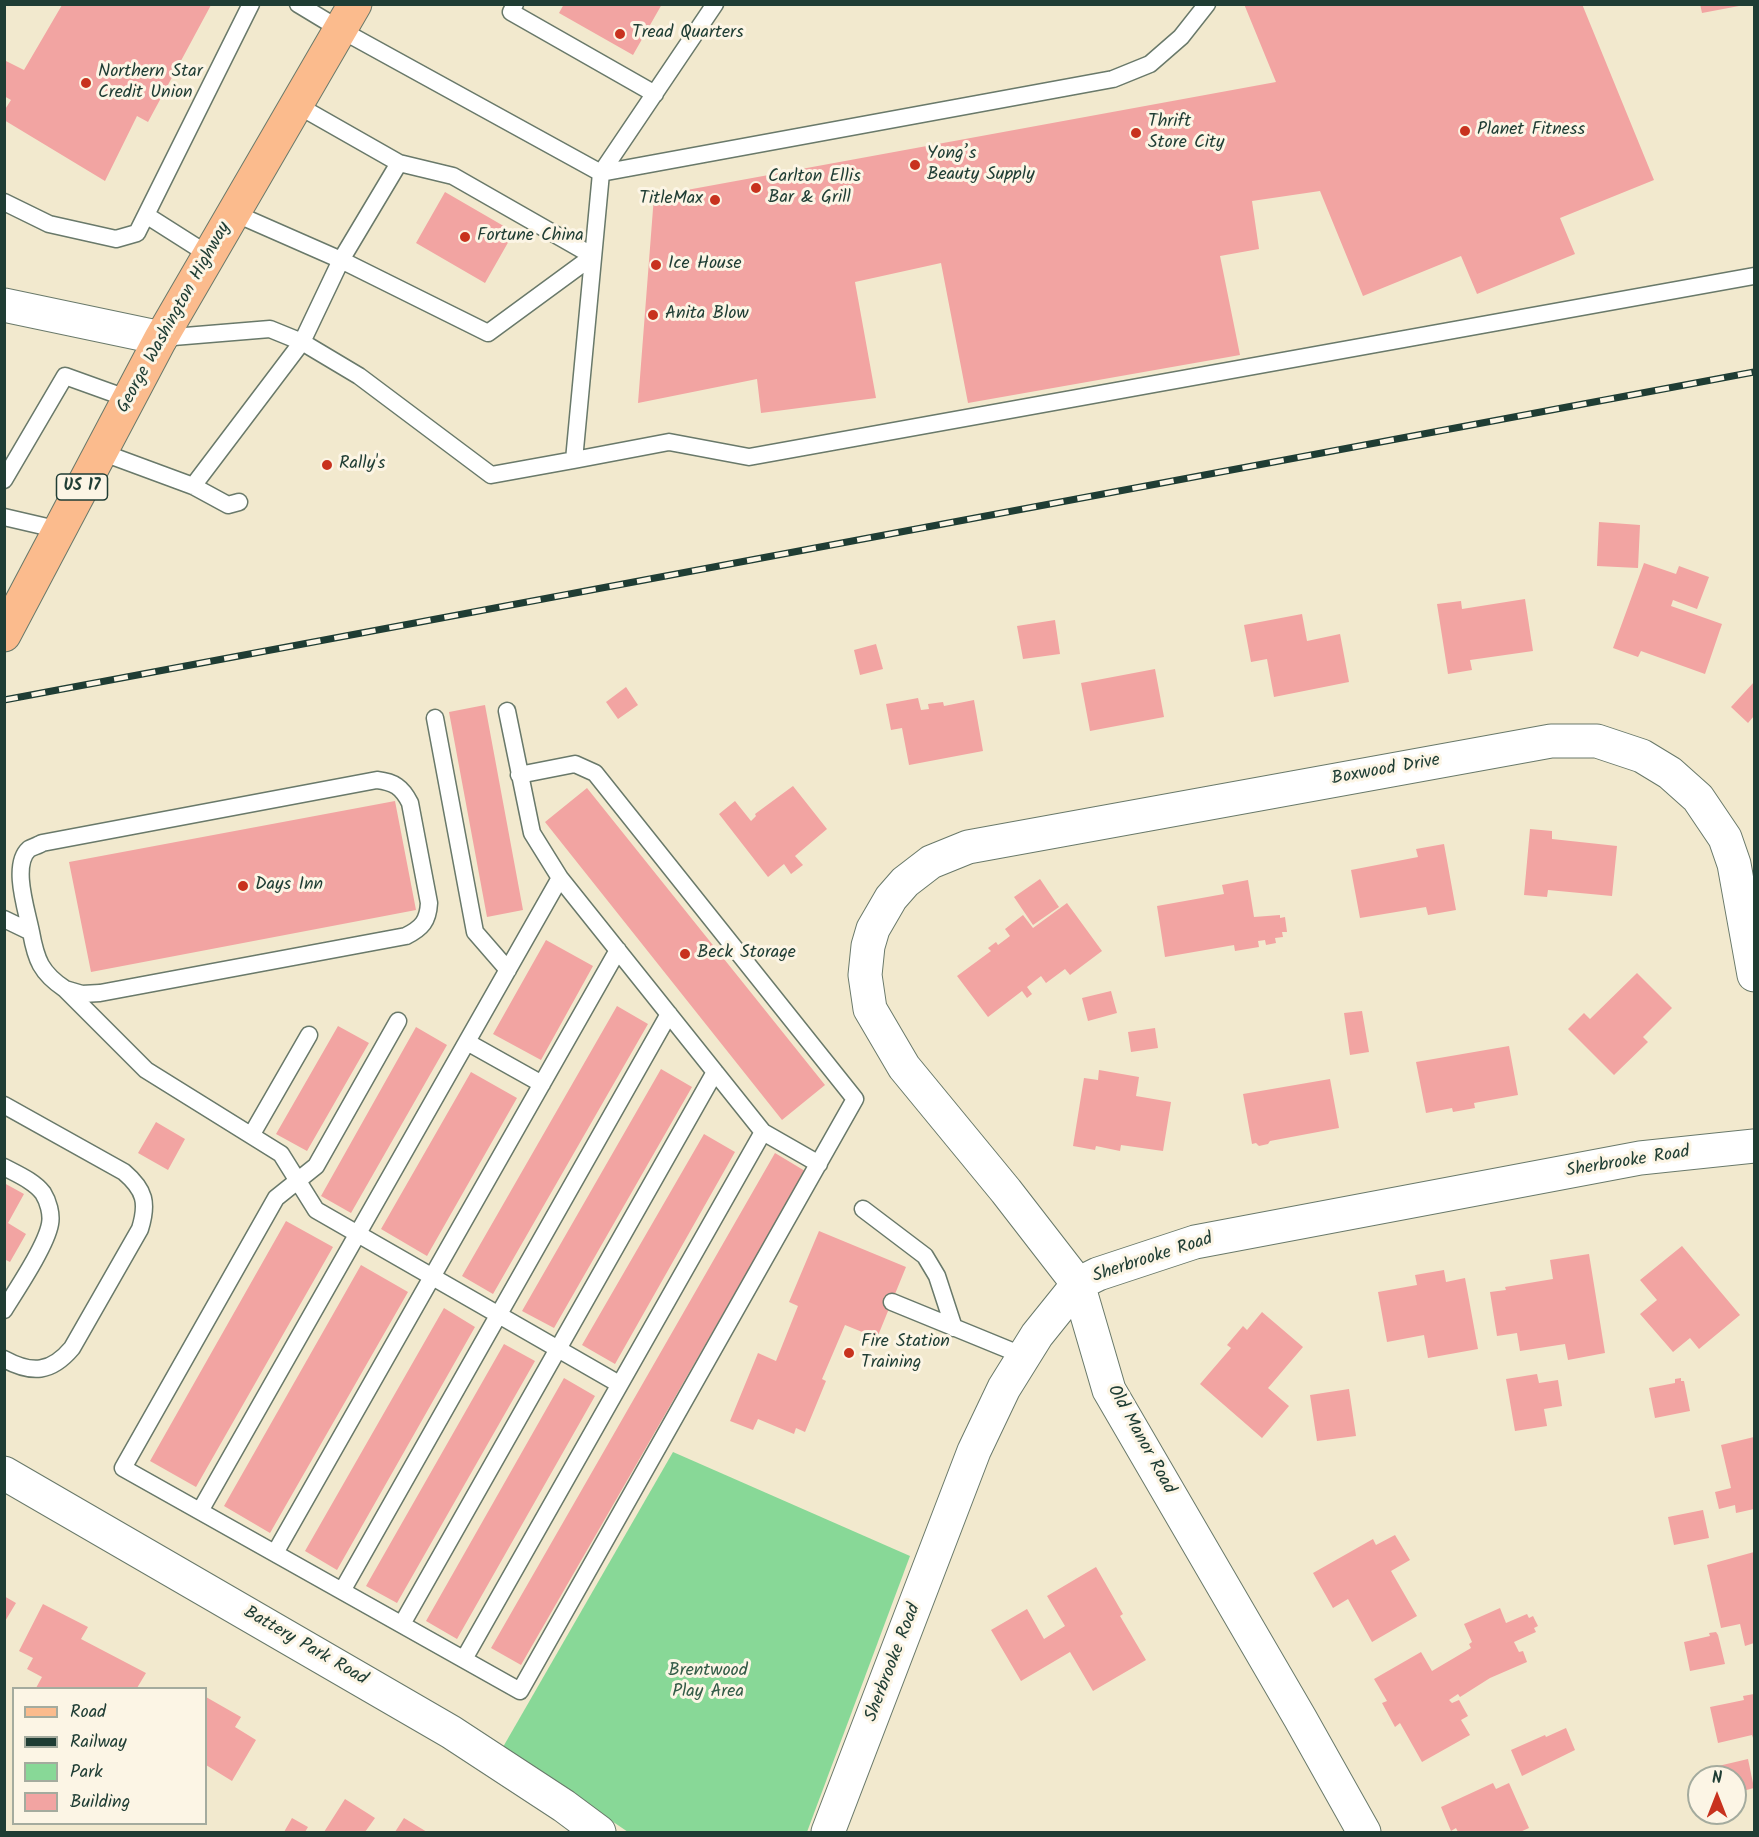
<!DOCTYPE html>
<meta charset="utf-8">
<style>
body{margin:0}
#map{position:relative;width:1759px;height:1837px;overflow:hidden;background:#f2e9ce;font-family:Kalam,sans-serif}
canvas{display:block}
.frame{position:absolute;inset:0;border:6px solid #1f3d34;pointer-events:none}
.legend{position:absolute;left:12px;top:1687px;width:195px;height:138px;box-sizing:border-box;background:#fcf5e5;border:2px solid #a4ab9e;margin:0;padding:8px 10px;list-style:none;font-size:18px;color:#1f3d34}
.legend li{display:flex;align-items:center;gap:12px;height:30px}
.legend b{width:30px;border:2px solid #a4ab9e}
.north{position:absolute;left:1687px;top:1765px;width:60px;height:60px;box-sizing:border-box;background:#fcf5e5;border:2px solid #a4ab9e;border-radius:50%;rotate:0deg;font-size:16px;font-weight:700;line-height:24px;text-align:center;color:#1f3d34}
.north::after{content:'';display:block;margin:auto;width:21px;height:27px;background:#c8321e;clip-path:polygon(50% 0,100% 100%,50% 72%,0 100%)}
</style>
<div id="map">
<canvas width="1759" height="1837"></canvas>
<div class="frame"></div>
<ul class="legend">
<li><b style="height:8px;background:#fbbb8d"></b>Road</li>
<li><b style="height:8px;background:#1f3d34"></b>Railway</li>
<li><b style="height:16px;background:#88d897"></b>Park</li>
<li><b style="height:16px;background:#f2a4a2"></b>Building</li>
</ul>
<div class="north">N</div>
</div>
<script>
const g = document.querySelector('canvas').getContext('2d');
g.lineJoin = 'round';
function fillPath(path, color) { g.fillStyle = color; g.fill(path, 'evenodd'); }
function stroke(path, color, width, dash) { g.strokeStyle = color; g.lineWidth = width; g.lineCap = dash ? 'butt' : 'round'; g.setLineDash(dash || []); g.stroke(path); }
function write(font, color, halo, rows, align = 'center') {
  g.font = font + ' Kalam,sans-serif'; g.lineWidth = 6; g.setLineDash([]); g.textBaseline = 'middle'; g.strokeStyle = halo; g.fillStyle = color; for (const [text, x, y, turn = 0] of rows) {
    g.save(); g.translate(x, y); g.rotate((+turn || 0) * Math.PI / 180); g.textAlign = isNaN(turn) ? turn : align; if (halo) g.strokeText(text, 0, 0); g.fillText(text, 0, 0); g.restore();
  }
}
fillPath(new Path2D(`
 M673,1452L910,1556L807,1832H628L503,1747Z`), '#88d897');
fillPath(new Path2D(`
 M564,4H662L633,55L559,13Z
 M1244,4H1582L1654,180L1560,218L1575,254L1477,294L1461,256L1363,296L1320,191L1252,201L1259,249L1220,256L1240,355L968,403L941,263L855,282L876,398L761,413L757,379L638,403L654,196L1276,82Z
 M1700,4H1739V6L1702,13Z
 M62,5H211L148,122L137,116L105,181L4,120V111L11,100L4,96V60L24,70Z
 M445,192L514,232L485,283L416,243Z
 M1599,522L1640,525L1638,568L1597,566Z
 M1644,563L1676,574L1679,566L1709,577L1697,609L1673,600L1671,606L1722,624L1705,674L1641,651L1638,657L1613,648Z
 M1525,599L1533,651L1470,660L1472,670L1448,674L1437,604L1461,601L1462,609Z
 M1302,614L1307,641L1340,634L1349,682L1274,697L1267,659L1251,662L1244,625Z
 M1055,620L1060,654L1023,659L1017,626Z
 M876,644L883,669L860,675L854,650Z
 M1155,669L1164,717L1090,731L1081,683Z
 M1754,682V716L1748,723L1731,707Z
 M626,687L638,705L618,719L606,702Z
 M918,698L921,710L929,709L928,704L943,702L944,706L974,700L983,751L909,765L902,728L891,730L886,704Z
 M485,705L523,910L487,917L449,712Z
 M793,786L827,829L795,856L803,865L791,874L784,864L768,877L719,814L735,801L751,821L756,816L755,814Z
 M587,788L825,1085L782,1120L545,822Z
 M395,801L416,910L91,972L69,862Z
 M1530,829L1552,831V839L1617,846L1612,896L1548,890L1547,897L1524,895Z
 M1444,844L1456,910L1428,915L1426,907L1360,918L1351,870L1418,857L1416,849Z
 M1040,879L1059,907L1033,925L1014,897Z
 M1248,880L1254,917L1280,915V918L1285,917L1287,932H1282L1283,937L1275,938L1276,943L1266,945L1265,940L1258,941L1259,947L1235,951L1234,945L1165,957L1157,906L1224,894L1222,885Z
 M1067,903L1102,951L1070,975L1065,969L1046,983L1041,976L1027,987L1032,994L1027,998L1022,991L988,1017L957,976L991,951L988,948L996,942L998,945L1010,936L1005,929L1023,915L1033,928Z
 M546,940L593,966L541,1060L493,1034Z
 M1637,973L1672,1008L1643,1037L1648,1042L1614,1075L1568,1029L1584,1013L1590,1019Z
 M1111,991L1117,1013L1088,1021L1082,998Z
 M617,1006L648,1024L493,1294L462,1276Z
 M1362,1011L1369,1052L1350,1055L1344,1013Z
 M338,1026L369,1043L307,1151L276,1134Z
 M416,1027L447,1045L351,1213L321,1196Z
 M1155,1028L1158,1048L1131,1052L1128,1032Z
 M1509,1046L1518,1095L1474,1103L1475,1108L1453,1112L1452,1108L1426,1113L1416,1062Z
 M661,1069L692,1087L554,1328L522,1311Z
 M1099,1070L1139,1077L1136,1096L1171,1102L1163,1151L1121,1145L1120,1151L1096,1146L1095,1150L1073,1146L1084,1078L1098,1080Z
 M471,1072L517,1098L427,1256L381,1229Z
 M1330,1079L1339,1128L1270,1141L1268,1144L1259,1146L1256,1143L1252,1144L1243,1094Z
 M156,1122L185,1139L168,1170L138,1153Z
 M704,1134L735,1152L615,1364L582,1345Z
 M775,1153L805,1171L521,1665L491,1648Z
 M4,1183L24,1194L8,1223L26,1234L10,1262L4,1259Z
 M286,1221L333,1247L196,1487L150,1461Z
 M819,1231L906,1267L877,1338L845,1325L822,1379L826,1381L805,1432L796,1428L794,1434L758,1419L753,1430L730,1421L758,1353L776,1361L798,1306L789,1302Z
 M1682,1246L1740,1315L1699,1349L1690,1338L1673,1352L1640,1314L1657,1300L1640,1280Z
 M1589,1254L1605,1353L1568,1360L1565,1344L1520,1351L1517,1333L1497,1336L1490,1292L1506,1290L1505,1287L1553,1279L1550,1260Z
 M361,1265L408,1292L270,1533L224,1506Z
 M1444,1270L1446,1282L1465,1278L1478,1349L1428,1358L1424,1335L1387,1342L1378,1292L1417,1285L1415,1275Z
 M444,1308L475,1327L337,1570L305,1551Z
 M1262,1312L1303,1347L1268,1388L1289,1406L1262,1438L1200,1384L1231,1348L1227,1345L1243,1326L1247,1330Z
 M504,1344L535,1361L397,1603L366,1586Z
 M1537,1374L1539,1383L1558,1380L1562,1406L1544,1409L1547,1426L1515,1431L1506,1379Z
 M564,1378L595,1396L457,1639L426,1621Z
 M1681,1378V1381H1684L1690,1411L1655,1418L1649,1388L1675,1383V1379Z
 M1349,1389L1356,1436L1317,1441L1310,1395Z
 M1754,1437V1509L1736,1513L1735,1505L1719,1509L1715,1492L1731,1488L1721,1445Z
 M1703,1510L1709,1538L1674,1545L1668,1517Z
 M1395,1535L1410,1560L1391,1571L1417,1616L1372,1642L1348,1599L1333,1608L1313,1573L1373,1539L1376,1545Z
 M1754,1552V1643L1745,1646L1740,1624L1721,1628L1707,1565Z
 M1096,1567L1123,1614L1120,1616L1146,1660L1093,1691L1070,1652L1021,1681L991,1630L1027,1609L1044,1639L1065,1626L1047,1596Z
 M4,1596L16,1603L4,1623Z
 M43,1604L88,1627L81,1639L146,1673L137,1688H36L42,1677L27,1669L33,1658L19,1651Z
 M1500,1608L1506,1623L1527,1614L1529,1618L1533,1616L1538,1626L1534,1628L1536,1632L1514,1642L1519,1652L1523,1651L1527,1662L1490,1678L1460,1697L1458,1694L1449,1700L1452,1703L1459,1700L1468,1716L1461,1720L1470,1735L1422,1762L1400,1723L1395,1727L1382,1703L1387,1701L1374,1679L1421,1652L1432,1671L1471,1648L1469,1644L1472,1642L1464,1624Z
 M1716,1632L1718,1635L1725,1664L1690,1671L1684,1642L1710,1636L1709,1633Z
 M1754,1694V1741L1752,1735L1718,1743L1710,1707L1744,1700L1743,1696Z
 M206,1697L241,1717L235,1727L256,1740L232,1781L206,1765Z
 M1566,1728L1575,1750L1522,1776L1511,1750L1545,1735L1546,1737Z
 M1748,1759L1754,1788L1735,1793V1777H1716L1714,1767Z
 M1493,1783L1496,1789L1509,1783L1529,1828L1520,1832H1458L1456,1828L1451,1831L1441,1807Z
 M345,1799L375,1818L365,1832H324Z
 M292,1818L308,1827L305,1832H284Z
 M404,1818L427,1832H395Z`), '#f2a4a2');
const service = new Path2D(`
 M298,4L341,30L601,173L1113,79L1150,64L1181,37L1207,4
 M515,4L511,12L655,94
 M715,4L601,173L574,460L669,442L749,457L1754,276
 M4,202L49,224L116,239L137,233L251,4
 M234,213L341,260L488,333L593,256L453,176L399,163L297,105
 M146,215L209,255
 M161,338L270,329L302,342L359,376L491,475L574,460
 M101,452L193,486L228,505L239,502
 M4,480L65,376L129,399
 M193,486L302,342L341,260L399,163
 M4,517L60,530
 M507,711L532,833L560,878L763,1132L819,1164
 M435,718L475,932L508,970
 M4,919L31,932C36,960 41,973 65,989L146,1070L281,1154L316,1210L619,1384
 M31,932C27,911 11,865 29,849C33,847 39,845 42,843L377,780C394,782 402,787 410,803L429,903C428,921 422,928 406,936L100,993L82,994L65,989
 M398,1021L316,1166L276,1198L123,1468L520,1691L855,1099L595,773L575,764L519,775
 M467,1042L542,1084
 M4,1105L124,1172C145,1190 148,1203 140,1229L72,1348C51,1373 32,1374 4,1359
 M252,1134L309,1035
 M4,1167C17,1174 34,1181 43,1193C48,1201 52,1214 50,1224C46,1246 17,1289 4,1310
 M863,1209L925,1256L937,1276L954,1328
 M892,1302L1024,1356
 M200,1511L560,878
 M275,1553L618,950
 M342,1591L669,1014
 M402,1624L715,1072
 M464,1659L763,1132`);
const minor = new Path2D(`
 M4,305L161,338
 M4,1473L451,1732L564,1806L599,1832
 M828,1832L974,1451L1004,1388L1037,1335L1078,1284L1098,1274L1195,1242L1640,1158L1754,1146
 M1364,1832L1300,1718L1109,1390L1078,1284L1006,1191L904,1067L870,1009L865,975L868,946L873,929L891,898L905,882L931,862L968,847L1551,741H1597L1642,756L1670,773L1698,798L1725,838L1734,864L1754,975`);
const primary = new Path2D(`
 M4,635L161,338L355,4`);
stroke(service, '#69796a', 19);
stroke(minor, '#69796a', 35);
stroke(primary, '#69796a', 35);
stroke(service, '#fff', 16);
stroke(minor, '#fff', 33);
stroke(primary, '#fbbb8d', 33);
const rail = new Path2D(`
 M4,700L1754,372`);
stroke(rail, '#1f3d34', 7);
stroke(rail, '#fcf5e5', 4.5, [14]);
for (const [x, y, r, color] of [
 [620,34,6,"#c8321e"],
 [86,83,6,"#c8321e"],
 [1465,131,6,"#c8321e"],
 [1136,133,6,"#c8321e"],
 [915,165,6,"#c8321e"],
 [756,188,6,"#c8321e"],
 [715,200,6,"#c8321e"],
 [465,237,6,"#c8321e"],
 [656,265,6,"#c8321e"],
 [653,315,6,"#c8321e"],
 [327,465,6,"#c8321e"],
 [243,886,6,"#c8321e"],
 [685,954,6,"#c8321e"],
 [849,1353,6,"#c8321e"]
]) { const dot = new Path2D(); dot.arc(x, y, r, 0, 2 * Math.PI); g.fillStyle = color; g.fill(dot); stroke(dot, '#fcf5e5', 2); }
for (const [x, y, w] of [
 [82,487,51]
]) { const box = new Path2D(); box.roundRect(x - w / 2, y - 13, w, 26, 4.5); g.fillStyle = '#fcf5e5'; g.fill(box); stroke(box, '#1f3d34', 1.5); }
write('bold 16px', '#1f3d34', null, [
 ["US 17",82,487]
]);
write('18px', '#1f3d34', '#fcf5e5', [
 ["Tread Quarters",632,34],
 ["Northern Star",98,73],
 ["Credit Union",98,94],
 ["Thrift",1148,123],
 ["Store City",1148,144],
 ["Planet Fitness",1477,131],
 ["Yong’s",927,155],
 ["Beauty Supply",927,176],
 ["Carlton Ellis",768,178],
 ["Bar & Grill",768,199],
 ["TitleMax",703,200,"right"],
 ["Fortune China",477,237],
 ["Ice House",668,265],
 ["Anita Blow",665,315],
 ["Rally's",339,465],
 ["Days Inn",255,886],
 ["Beck Storage",697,954],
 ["Fire Station",861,1343],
 ["Training",861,1364]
], 'left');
write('18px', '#1f3d34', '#fcf5e5', [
 ["George Washington Highway",175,318,-61],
 ["Boxwood Drive",1386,771,-10],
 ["Sherbrooke Road",1628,1163,-9],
 ["Sherbrooke Road",1153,1259,-18],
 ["Old Manor Road",1140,1440,61],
 ["Battery Park Road",305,1647,30],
 ["Sherbrooke Road",894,1663,-69]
]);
write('18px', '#345c48', '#fcf5e5', [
 ["Brentwood",708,1672],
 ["Play Area",708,1693]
]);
</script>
